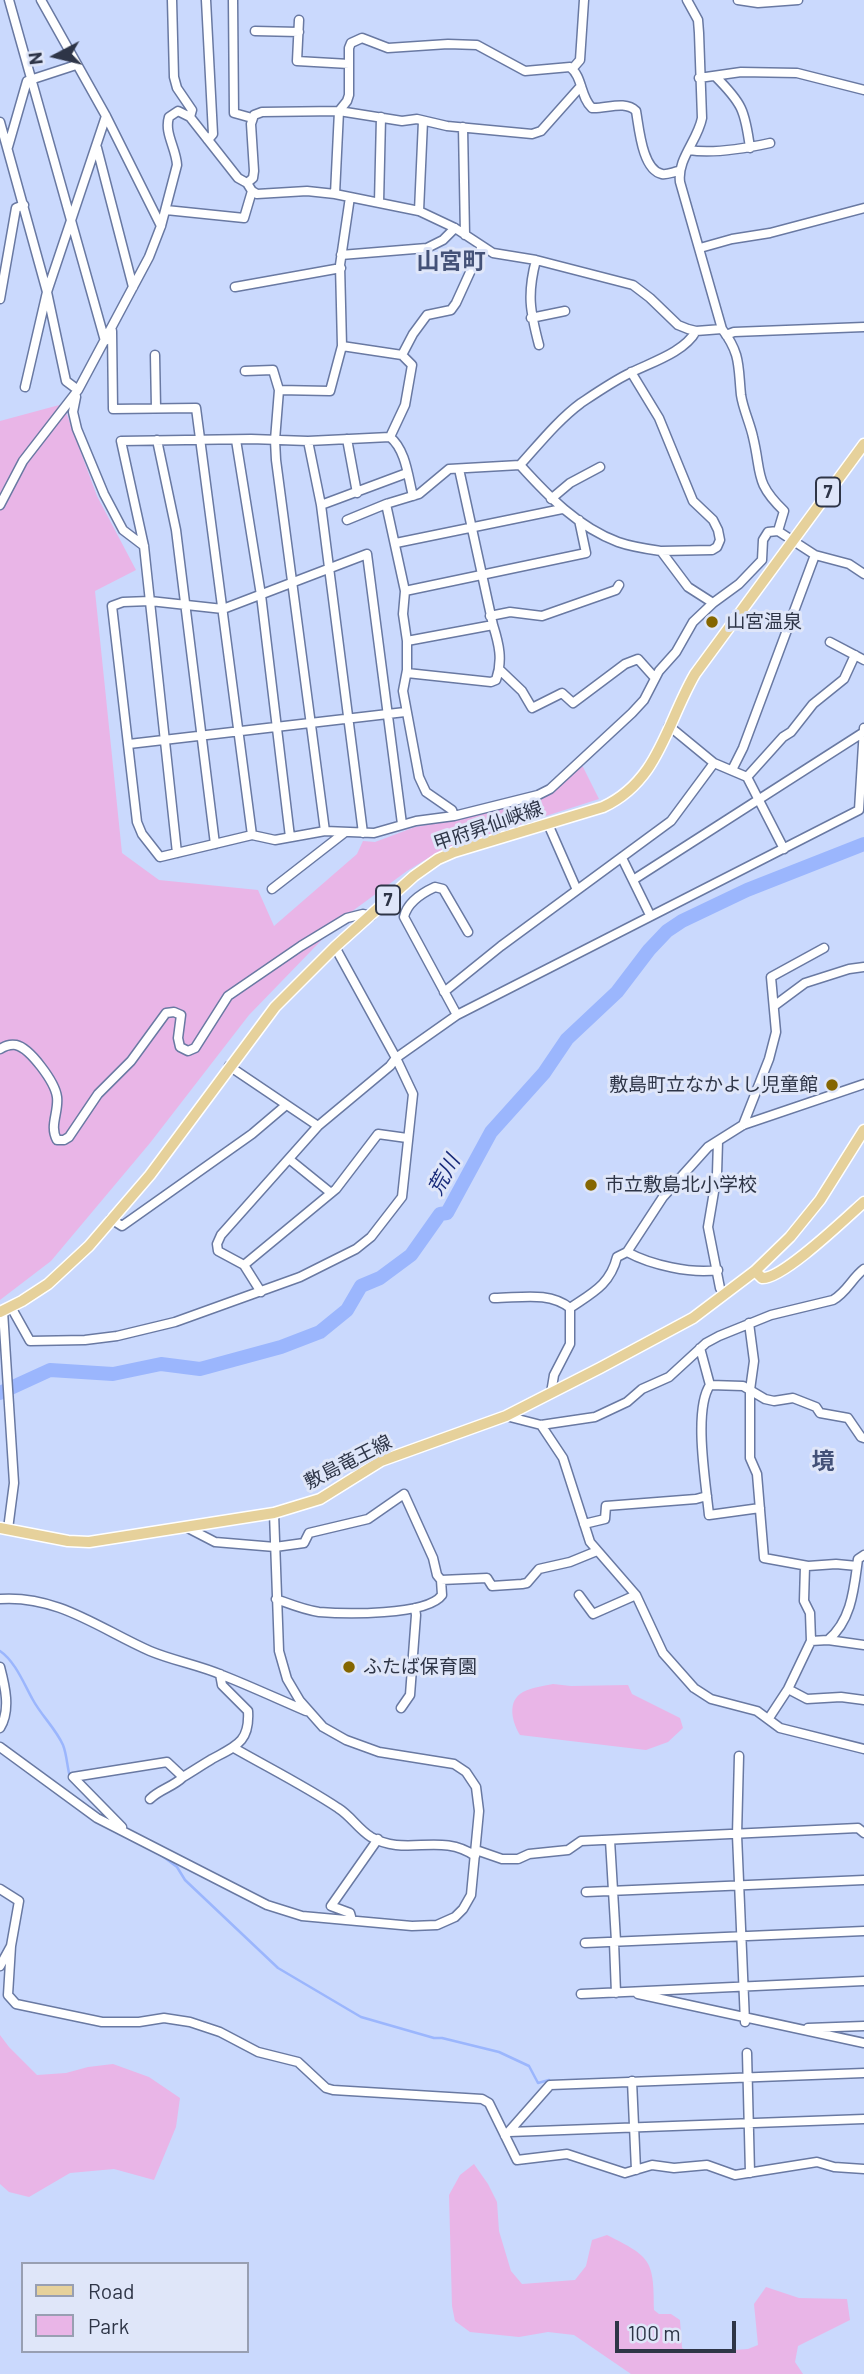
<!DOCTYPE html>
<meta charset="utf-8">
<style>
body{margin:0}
#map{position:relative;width:864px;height:2374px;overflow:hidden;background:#cad9fd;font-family:Barlow,sans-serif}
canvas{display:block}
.legend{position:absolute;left:21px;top:2262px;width:228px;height:91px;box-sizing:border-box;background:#dfe6f9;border:2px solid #989fb2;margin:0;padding:9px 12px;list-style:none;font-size:21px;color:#2e3547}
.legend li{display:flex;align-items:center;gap:14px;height:35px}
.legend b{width:35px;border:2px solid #989fb2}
.north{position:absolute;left:21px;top:21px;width:70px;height:70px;-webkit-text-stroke:5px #dfe6f9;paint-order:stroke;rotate:263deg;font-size:19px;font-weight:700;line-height:28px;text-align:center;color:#2e3547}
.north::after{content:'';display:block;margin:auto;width:24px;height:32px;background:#2e3547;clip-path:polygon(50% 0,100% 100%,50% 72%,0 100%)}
.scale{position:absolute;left:615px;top:2321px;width:121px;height:32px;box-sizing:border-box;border:4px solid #2e3547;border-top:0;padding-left:9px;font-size:21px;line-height:24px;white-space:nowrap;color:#2e3547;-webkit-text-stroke:5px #dfe6f9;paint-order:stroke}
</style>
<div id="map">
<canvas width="864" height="2374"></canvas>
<ul class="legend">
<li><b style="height:9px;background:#e6d19b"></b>Road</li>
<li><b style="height:19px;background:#e9b5e7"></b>Park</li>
</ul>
<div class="north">N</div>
<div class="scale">100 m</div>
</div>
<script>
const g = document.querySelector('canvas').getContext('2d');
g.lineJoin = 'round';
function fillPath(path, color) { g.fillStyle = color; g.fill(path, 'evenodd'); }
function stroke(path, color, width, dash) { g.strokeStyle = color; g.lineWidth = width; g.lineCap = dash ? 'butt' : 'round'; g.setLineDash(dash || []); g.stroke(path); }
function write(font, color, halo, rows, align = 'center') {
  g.font = font + ' Barlow,"Noto Sans JP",sans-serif'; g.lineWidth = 6; g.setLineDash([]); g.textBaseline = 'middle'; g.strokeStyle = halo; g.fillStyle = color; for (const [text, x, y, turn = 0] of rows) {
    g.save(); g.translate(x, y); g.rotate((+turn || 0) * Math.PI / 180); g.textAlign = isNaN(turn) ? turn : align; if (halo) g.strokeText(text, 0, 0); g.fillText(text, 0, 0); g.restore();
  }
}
fillPath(new Path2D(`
 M63,404L97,496L136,570L95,591L122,853L159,880L258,890L274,926L357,854L363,841L375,842L415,827L455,820L540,799L552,794L582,765L599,799L443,849L407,871L343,918L249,1015L150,1143L51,1261L0,1300V421Z
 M553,1684L571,1686L628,1685L632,1694L680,1718L683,1728L668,1742L646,1750L520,1735C513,1724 507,1704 520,1694C527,1688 544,1686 553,1684Z
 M0,2035L9,2047L37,2075L66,2073L88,2067L113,2064L149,2077L180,2098L176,2127L154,2180L114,2169L70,2173L29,2197L9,2192L0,2184Z
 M474,2164L488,2184L497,2202L499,2231L511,2271L522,2284L575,2280L586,2266L592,2240L607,2235C651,2257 654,2260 654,2310L659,2314H671L680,2320L682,2348L692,2353L748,2349L758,2345L754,2304L766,2287L799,2298L847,2299L850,2320L798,2346L795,2362L803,2374H631L574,2335L548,2332L519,2337L470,2332L455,2321L452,2306L449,2195L460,2175Z`), '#e9b5e7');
stroke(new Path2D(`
 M0,1651C15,1661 24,1684 33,1700C41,1715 56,1729 63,1745C67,1755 67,1767 70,1777
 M157,1852L177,1867L185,1880L278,1968L361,2017L434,2038H442L499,2052L529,2066L538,2083L549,2080`), '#9bb6fd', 2.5);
stroke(new Path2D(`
 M0,1393L50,1370L113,1374L161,1364L200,1369L281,1347L320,1332L347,1310L361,1286L380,1278L411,1255L440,1214L447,1213L491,1132L544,1073L567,1039L617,992L649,950L667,931L682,921L747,890L864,844`), '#9bb6fd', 14);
const minor = new Path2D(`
 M9,0L105,341
 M41,0L106,116L161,226
 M172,0L174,77L177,88L192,110L190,117
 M206,0L213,134L208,140
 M233,0L234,113L252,118
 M687,0L698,20L699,33L702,118C698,140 677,159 680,182L722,329C741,354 738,366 741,395C743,409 750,423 753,437C762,474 754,482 784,511L778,531
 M738,0L758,3L798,0
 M299,20L297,61L349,64
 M255,31L299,32
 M573,68L580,60L584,0
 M715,76C742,103 745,110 750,148
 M699,78L741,72L797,73L864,90
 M0,122L47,292L66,381L78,390
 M463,127L465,235
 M8,147L27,81L76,65
 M97,148L133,287
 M689,150C712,154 747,148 770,143
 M247,183L253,178L254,171L251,124L254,115L262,112L339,111L347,101L349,95V48L351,43L362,38L388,48L448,44L477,45L525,71L570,67C583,77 580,97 592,108C606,109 625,100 636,111C639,127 642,170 662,174C667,175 673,172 679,171
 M335,194L339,111L402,121L417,119L447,126L532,134L541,131L581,86
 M379,203L381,117
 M166,210L244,218L252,191
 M419,211L423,121
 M700,248L732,239L770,233L864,208
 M341,255L427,248L443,240L455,228
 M536,260C527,294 530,311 539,345
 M235,287L341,268
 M0,299L16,208L24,205
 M531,318L565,311
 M112,331L113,409L196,408L252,835
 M726,335L734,332L864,327
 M342,346L402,355L412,365L405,405L390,437
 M155,355L156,408
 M402,355L413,334L427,315L451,310L456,303L482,246
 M245,371L273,370L279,390L275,440L276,460L325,831
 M631,372L659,418L693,501L713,520L718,530L720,540L717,547L712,550L661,551
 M25,387L47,292L106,116
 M279,390L330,391L342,346L340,265L350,197
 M76,397L73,412L77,429L104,494L123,530L144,546
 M347,439L357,493
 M157,440L176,530L215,844
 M236,440L261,595L290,837
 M308,441L321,505L363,833
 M520,465C539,444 558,420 581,403C596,393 612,382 628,374C649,363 684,353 696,331
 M551,499L570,483L600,467
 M0,505L23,461L78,390L149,257L161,226L177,165C176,148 164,133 169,117L178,111L190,117L238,178L247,183L252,191L257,194L307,191L335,194L419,211L455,228L493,253L536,260L633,285L650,298L678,325L688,329L696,331L722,329
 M321,505L407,473
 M347,520L386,504
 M396,543L562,509
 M405,591L586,553L579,520
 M490,616L510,612L542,616L616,590L619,585
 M407,641L493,625L459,469
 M830,642L864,660
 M500,670L522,691L532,708L562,693L573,703L625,664L638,659L655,678
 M407,673L491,682L496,680C503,660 499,644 493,625
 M669,726L714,763L747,777L784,849
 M129,744L405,712
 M732,770L743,748L815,555
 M747,777L783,737L791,732L813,704L844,679L855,655
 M454,816L452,810L426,792L419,777L403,691L407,670V641L403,614L405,591L386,504L419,494L449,469L520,465C548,496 578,527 618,542C632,547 647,549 661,551L688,587L713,603
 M402,824L367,554L223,609L150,601L123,602L112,606L137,822L142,834L160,857L252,835L275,840L325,831L374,833L416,821L454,816L538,795L550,789L632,713L644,700L659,671L676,652L693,622L713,603L739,584L762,560L763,540L768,532L778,531L815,555L849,564L864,574
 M548,824L577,890
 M177,853L144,546L121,441L251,439L308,441L390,437C406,450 408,477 413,496
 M622,858L650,915
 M633,880L864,732
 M272,889L344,833
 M444,992L501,946L671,821L714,763
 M774,1006L805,983L849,969L864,967
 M457,1015L404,917C407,903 422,893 435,887L443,889L468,932
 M0,1049C5,1046 9,1044 16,1045C30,1048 55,1082 57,1097C59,1112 49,1126 57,1140H64L69,1137L98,1094L131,1061L166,1013L174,1012L181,1015L178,1038L180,1047L188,1051L195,1048L228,996L301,946L347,918L363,914L371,916
 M229,1066L318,1126
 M743,1125L769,1059L776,1032L771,977L824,948
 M718,1141L717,1174L708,1227L720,1288L724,1295
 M289,1159L331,1193
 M111,1219L122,1226L252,1134L285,1106
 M627,1252L663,1197L708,1147L743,1125L864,1084
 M244,1265L336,1189L378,1134L407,1138
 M261,1292L244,1265L218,1251L217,1244L221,1235L318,1126L390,1066L396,1058L457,1015L859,810L864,728
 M494,1298C520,1298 549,1291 570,1308
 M11,1307L30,1341L85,1340L117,1336L175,1322L300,1277L356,1249L371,1237L402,1197L413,1094L396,1058L335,947
 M3,1311L14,1483L8,1529
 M749,1323L754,1361L750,1390V1458L757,1474L764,1558L808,1566L836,1564L857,1566
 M700,1348L710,1385C693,1410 706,1484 709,1515L760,1508
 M710,1385L743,1386L765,1399L774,1401L793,1398L816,1407L820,1413L848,1418L861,1437L864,1438
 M551,1393L554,1375L570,1344V1308C592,1293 610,1285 617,1257L627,1252C651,1265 691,1274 718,1270
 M506,1416L541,1425L595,1417L627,1402L642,1389L669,1377L706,1343L719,1336L771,1315L833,1300C847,1292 852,1278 864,1269
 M541,1425L563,1458L590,1542L636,1595L663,1653L694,1688L711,1699L757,1711L780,1728L864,1749
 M584,1524L605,1519L606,1506L696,1499L707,1496
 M186,1527L215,1542L275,1547L304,1543L309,1533L368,1519L404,1494L433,1558L437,1575L441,1580
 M805,1566L804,1601L810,1613L811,1641
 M579,1595L593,1614L636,1595
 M0,1599C58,1595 100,1629 150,1651C174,1661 199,1665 222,1675C250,1686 278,1699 306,1711
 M276,1599C290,1604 304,1610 319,1612C343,1614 427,1616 442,1595L441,1580L487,1578L492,1586L522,1584L527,1583L539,1569L570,1562L597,1551
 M828,1640L864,1645
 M0,1667C5,1686 11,1710 0,1728
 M788,1689L807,1699L841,1697L864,1700
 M401,1708L410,1695L416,1615L415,1608
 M769,1718L788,1689L811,1641L828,1640C852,1620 854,1588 858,1559L864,1555
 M0,1747L97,1818L267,1905L302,1916L412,1926L437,1925L455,1917L463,1909L471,1895L479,1811L476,1787L466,1772L454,1764L379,1752L346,1740L323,1727L300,1701L287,1679L279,1651L274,1513
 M234,1748C269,1768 305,1786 338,1808C351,1816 358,1829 371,1837C406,1857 441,1832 475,1856
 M739,1756L737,1835L745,2022
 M150,1799C160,1789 173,1787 183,1777
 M122,1827L73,1777L167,1762L183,1777C193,1771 202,1765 212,1759C236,1746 250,1742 248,1711L222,1685L220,1674
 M610,1840L616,1941
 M476,1850L502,1859H518L529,1854L568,1850L581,1841L858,1828L864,1833
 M0,1889L19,1901L11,1946L0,1966
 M586,1892L864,1880
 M352,1920L350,1913L331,1906L378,1839
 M614,1942L616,1993
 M585,1943L864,1931
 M11,1946L8,1995L16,2004L102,2022H139L164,2018L190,2022L220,2032L258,2052L298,2062L326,2088L333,2090L482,2099L489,2103L517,2160L567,2154L625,2173L652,2165L674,2168L707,2165L735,2175L817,2162L834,2167L864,2169
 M581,1994L864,1981
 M638,1994L864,2043
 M808,2028L864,2026
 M747,2053L750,2173
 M632,2081L636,2170
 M509,2132L864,2119
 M505,2136L550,2085L864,2073`);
const major = new Path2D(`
 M755,1271L790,1237L820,1200L864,1130
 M0,1312L22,1301L48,1284L89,1246L150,1175L275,1007L335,947L414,876L438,859L454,852L603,807C659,781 666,724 695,674L864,444
 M0,1528L68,1541L89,1542L274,1513L320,1499L381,1461L506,1416L600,1368L693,1318L755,1271L762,1278C782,1280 847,1217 864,1202`);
stroke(minor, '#6979a2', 11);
stroke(major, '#fff', 13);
stroke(minor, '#fff', 8);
stroke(major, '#e6d19b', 10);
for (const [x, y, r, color] of [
 [712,622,7,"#856600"],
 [832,1085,7,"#856600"],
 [591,1185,7,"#856600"],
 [349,1667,7,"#856600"]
]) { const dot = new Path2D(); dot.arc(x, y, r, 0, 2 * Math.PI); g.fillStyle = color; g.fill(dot); stroke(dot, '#dfe6f9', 2.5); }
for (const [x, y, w] of [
 [828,492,24],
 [388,900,24]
]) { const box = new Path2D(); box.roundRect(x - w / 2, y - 14.5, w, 29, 5); g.fillStyle = '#dfe6f9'; g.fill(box); stroke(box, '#2e3547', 2); }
write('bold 18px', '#2e3547', null, [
 ["7",828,492],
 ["7",388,900]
]);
write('19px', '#2e3547', '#dfe6f9', [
 ["山宮温泉",726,622],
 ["敷島町立なかよし児童館",818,1085,"right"],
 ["市立敷島北小学校",605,1185],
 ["ふたば保育園",363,1667]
], 'left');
write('19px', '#2e3547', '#dfe6f9', [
 ["甲府昇仙峡線",488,826,-19],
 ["敷島竜王線",348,1462,-27]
]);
write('italic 21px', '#192b7a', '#dfe6f9', [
 ["荒川",444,1175,-61]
]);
write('bold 23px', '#435177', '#dfe6f9', [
 ["山宮町",451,261],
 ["境",823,1461]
]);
</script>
